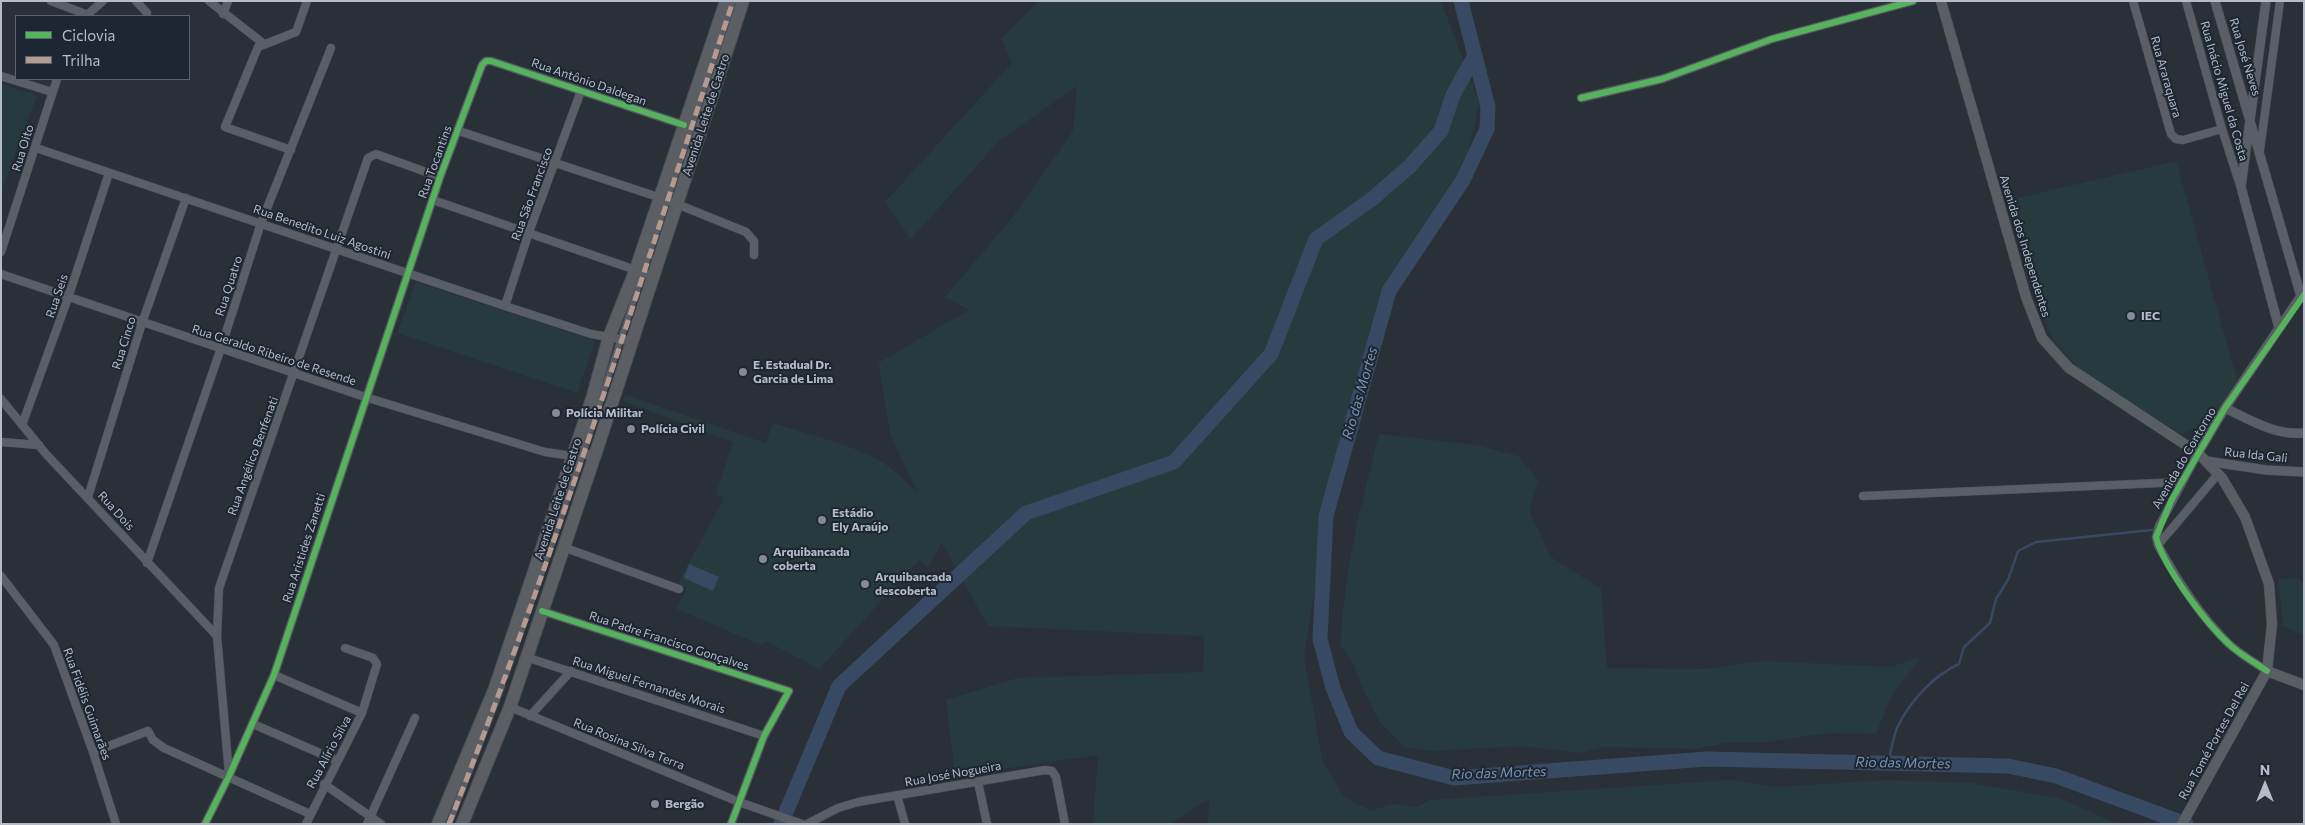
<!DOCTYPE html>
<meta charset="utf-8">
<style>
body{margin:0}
#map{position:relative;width:2305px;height:825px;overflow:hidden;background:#2a3038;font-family:Commissioner,sans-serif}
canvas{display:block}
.frame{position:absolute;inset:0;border:2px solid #b4bcc9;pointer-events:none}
.legend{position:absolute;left:15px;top:15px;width:175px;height:65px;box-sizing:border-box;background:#1d2633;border:1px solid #59626f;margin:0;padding:6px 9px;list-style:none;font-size:15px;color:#b4bcc9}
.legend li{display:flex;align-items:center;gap:10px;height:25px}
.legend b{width:25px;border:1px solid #59626f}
.north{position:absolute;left:2240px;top:760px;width:50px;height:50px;-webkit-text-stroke:4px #1d2633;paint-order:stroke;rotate:0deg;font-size:14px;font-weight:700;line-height:20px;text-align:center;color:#b4bcc9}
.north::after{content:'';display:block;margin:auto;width:18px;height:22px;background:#b4bcc9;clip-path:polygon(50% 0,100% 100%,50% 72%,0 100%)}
</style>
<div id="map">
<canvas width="2305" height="825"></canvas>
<div class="frame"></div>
<ul class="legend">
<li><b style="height:6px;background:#56b35d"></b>Ciclovia</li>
<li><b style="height:6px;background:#b69a8f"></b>Trilha</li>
</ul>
<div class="north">N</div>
</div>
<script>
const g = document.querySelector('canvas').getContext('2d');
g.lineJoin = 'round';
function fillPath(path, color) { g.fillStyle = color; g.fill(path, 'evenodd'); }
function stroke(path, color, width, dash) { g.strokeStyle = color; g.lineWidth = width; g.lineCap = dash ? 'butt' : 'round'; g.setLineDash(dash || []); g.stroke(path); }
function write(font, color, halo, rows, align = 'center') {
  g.font = font + ' Commissioner,sans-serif'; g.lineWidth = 4; g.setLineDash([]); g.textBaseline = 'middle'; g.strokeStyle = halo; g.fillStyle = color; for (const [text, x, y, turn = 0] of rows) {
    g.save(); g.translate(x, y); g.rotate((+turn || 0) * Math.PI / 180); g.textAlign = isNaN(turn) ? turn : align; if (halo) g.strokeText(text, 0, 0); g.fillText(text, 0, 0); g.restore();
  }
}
fillPath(new Path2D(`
 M1039,1H1441L1479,102L1463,180L1389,291L1326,516L1304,657L1322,759L1343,796L1371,811L1392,804L1417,807L1429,800L1730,780L1776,787L1888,780L1971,783L2059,798L2118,824H1208L1209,799L1169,824H1093L1098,755L955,776L946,700L1017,678L1203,672L1204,636L988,626L942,543L928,568L919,560L819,669L766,641L761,645L677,609L687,588L678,583L724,498L716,494L733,442L623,401L625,395L766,443L773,423C807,434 843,442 875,458C891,466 904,480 917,492L891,436L878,363L969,310L945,297L1012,218L1073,131L1077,86L998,142L911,239L885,202L1012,63L1001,39Z
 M1,84L37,96L1,192Z
 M2176,161L2237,380L2211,420L2181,434L2092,379L2077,367L2052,338L2035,293L2009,200Z
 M416,282L595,341L577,393L397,333Z
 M1379,434L1476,445L1518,456L1538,480L1529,511L1551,557L1601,589L1607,668L1704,669L1763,661L1891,667L1921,657L1891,697L1876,734L1829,733L1766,742H1731L1695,749L1604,747L1582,753L1521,746L1435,751L1406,748L1379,721L1362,687L1351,659L1341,646C1343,574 1361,504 1379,434Z
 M2298,577L2304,585V635L2283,626L2278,580Z`), '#273a3e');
fillPath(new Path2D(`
 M689,564L719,577L713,591L684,578Z`), '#384963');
stroke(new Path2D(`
 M1888,762C1891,751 1893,738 1897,728C1909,702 1934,675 1959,664L1964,647L1990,623L1996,599L2008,580L2018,551L2036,542L2152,530`), '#384963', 2.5);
stroke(new Path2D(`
 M1461,1L1488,107L1487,129L1463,180L1389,291L1326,516L1320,639L1333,688L1351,732L1378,758L1454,778L1707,759L2008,766L2056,776L2186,824
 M781,824L839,686L1026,513L1174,462L1271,354L1316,239L1372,199L1410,166L1441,131L1453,95L1474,57`), '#384963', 15);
const pedestrian = new Path2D(`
 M505,677L577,471L733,1
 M449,824L502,686`);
const minor = new Path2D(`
 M51,1L88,15
 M136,1L147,13
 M209,1L264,44
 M2133,1L2171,134L2176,139L2183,140L2222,129
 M2186,1L2222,129L2240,185
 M223,14L228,1
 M86,16L103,1
 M1,76L52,92
 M1581,98L1662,79L1772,39L1913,1
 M459,131L667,200L746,232L754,241V255
 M36,148L505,306L591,334L631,341
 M291,150L225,127L258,47L296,32L307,1
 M2260,150L2280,1
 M433,200L653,276
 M1,252L57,79
 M1,274L365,397L545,452L572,456L595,454
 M505,306L529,232L581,91
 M1,399L46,454L217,636
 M22,425L68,298L109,173
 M1,442L39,445
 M2198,453L2159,526L2156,537L2158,545C2177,580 2200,616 2229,644C2240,654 2254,662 2267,671
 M1863,496L2182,482
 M88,497L142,323L186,198
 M2158,545L2218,474
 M563,547L679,589
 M147,563L221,348L261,223L331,48
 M1,576L54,645L93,752L116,824
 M542,611L789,691L764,736L731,824
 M526,657L764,736
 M274,675L362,713
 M510,707L739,802L802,824
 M530,716L571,671
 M253,724L338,761
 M93,752L148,731L153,740L164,748L310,814
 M229,774L217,636L219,588L368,158L376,154L440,177
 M978,782L987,824
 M324,784L381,824
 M897,795L905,824
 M205,824L229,776L274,675L440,177L482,65L486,61H491L684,125
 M306,824L362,713L377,664L373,658L345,648
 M367,824L415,718
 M807,824L838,808L858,802L1045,770L1052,771L1056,777L1065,824`);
const tertiary = new Path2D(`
 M2266,1L2241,187L2279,328
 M2225,408C2250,420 2276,436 2304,433
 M2198,453L2225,408L2301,296L2215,1
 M2206,461L2266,470L2304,472`);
const secondary = new Path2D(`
 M1941,1L2026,297L2042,338L2069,368L2198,453L2222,478L2245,517L2269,584L2272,624L2267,671L2182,824
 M2267,671L2304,685`);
const trunk = new Path2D(`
 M438,824L495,688L592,399L609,337L636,269L726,1
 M462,824L510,707L598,446L743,1`);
stroke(pedestrian, '#484c53', 7);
stroke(minor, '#484c53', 9);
stroke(tertiary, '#484c53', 10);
stroke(secondary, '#484c53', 11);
stroke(trunk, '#474c53', 14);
stroke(pedestrian, '#5a5e66', 5.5);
stroke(minor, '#5a5e66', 8);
stroke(tertiary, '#5a5e66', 9);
stroke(secondary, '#595d64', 10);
stroke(trunk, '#5b5f64', 12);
stroke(new Path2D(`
 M449,824C556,554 642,276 733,1`), '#b69a8f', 5, [10, 5]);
stroke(new Path2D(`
 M1581,98L1662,79L1772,39L1913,1
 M542,611L789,691L764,736L731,824
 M2267,671C2255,662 2240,655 2229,644C2206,623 2164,568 2156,537L2172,499L2225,408L2304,295
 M205,824L229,776L274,675L440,177L482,65L486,61H491L684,125`), '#56b35d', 6);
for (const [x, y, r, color] of [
 [2131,316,5,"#848b96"],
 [743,372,5,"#848b96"],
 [556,413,5,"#848b96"],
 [631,429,5,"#848b96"],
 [822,520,5,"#848b96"],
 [763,559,5,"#848b96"],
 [865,584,5,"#848b96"],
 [655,804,5,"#848b96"]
]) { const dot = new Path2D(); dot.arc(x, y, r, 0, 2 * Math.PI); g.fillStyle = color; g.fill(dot); stroke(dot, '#1d2633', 2); }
write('12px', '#b4bcc9', '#1d2633', [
 ["Rua José Neves",2245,57,73],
 ["Rua Araraquara",2166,77,74],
 ["Rua Antônio Daldegan",589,82,19],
 ["Rua Inácio Miguel da Costa",2224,91,74],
 ["Avenida Leite de Castro",706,115,-72],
 ["Rua Oito",23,148,-73],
 ["Rua Tocantins",435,162,-70],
 ["Rua São Francisco",532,194,-70],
 ["Rua Benedito Luiz Agostini",322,232,19],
 ["Avenida dos Independentes",2025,246,73],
 ["Rua Quatro",229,286,-72],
 ["Rua Seis",57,296,-71],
 ["Rua Cinco",124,343,-73],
 ["Rua Geraldo Ribeiro de Resende",274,355,18],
 ["Rua Ida Gali",2256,455,6],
 ["Rua Angélico Benfenati",253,456,-70],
 ["Avenida do Contorno",2184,458,-60],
 ["Avenida Leite de Castro",558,499,-72],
 ["Rua Dois",116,511,48],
 ["Rua Aristides Zanetti",304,548,-72],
 ["Rua Padre Francisco Gonçalves",669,641,18],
 ["Rua Miguel Fernandes Morais",649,685,18],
 ["Rua Fidélis Guimarães",87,704,70],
 ["Rua Tomé Portes Del Rei",2214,741,-61],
 ["Rua Rosina Silva Terra",629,744,22],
 ["Rua Alírio Silva",329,752,-62],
 ["Rua José Nogueira",953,774,-10]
]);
write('bold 12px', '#b4bcc9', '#1d2633', [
 ["IEC",2141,316],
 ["E. Estadual Dr.",753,365],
 ["Garcia de Lima",753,379],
 ["Polícia Militar",566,413],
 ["Polícia Civil",641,429],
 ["Estádio",832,513],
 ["Ely Araújo",832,527],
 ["Arquibancada",773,552],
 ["coberta",773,566],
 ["Arquibancada",875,577],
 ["descoberta",875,591],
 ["Bergão",665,804]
], 'left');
write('italic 14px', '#7c92b1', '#1d2633', [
 ["Rio das Mortes",1360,393,-74],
 ["Rio das Mortes",1903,763,1],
 ["Rio das Mortes",1499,773,-2]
]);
</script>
